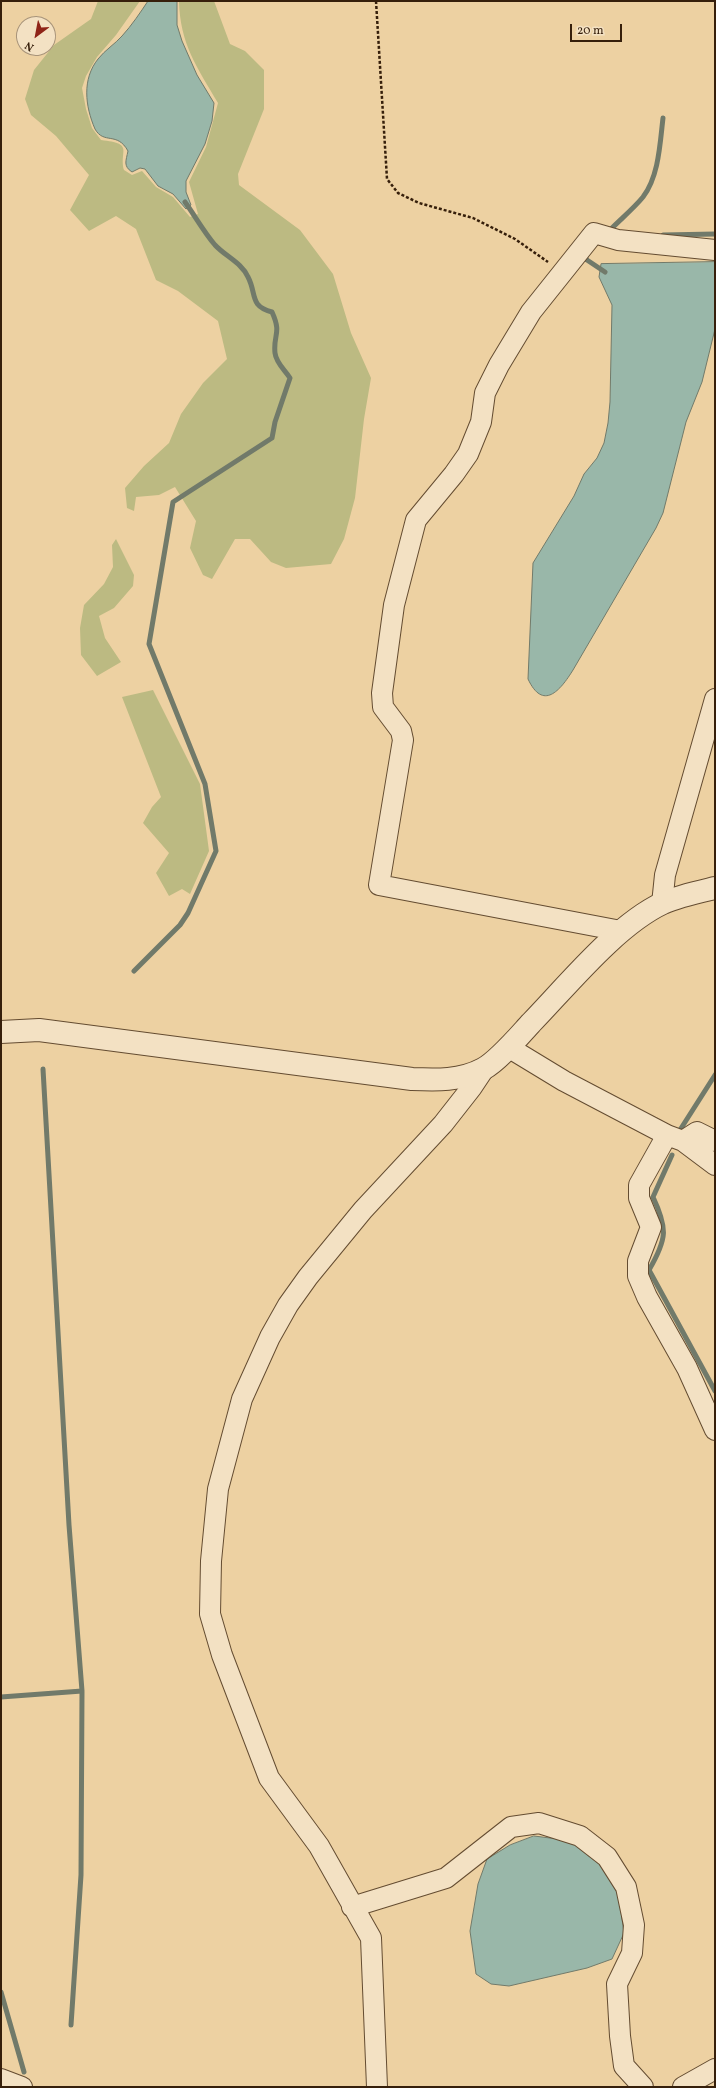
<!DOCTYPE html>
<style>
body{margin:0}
#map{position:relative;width:716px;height:2088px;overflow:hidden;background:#edd1a2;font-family:Vollkorn,serif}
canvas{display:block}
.frame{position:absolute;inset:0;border:2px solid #361f0b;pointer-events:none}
.north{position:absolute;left:16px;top:16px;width:40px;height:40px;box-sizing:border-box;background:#f3e1c3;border:1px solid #a79379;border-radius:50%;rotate:212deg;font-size:11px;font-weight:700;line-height:16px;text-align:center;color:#361f0b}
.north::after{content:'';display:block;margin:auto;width:14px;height:18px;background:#8f2418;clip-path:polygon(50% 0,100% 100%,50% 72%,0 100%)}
.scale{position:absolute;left:570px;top:24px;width:52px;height:18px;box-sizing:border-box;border:2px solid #361f0b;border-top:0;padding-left:5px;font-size:12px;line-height:14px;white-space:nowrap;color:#361f0b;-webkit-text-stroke:3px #f3e1c3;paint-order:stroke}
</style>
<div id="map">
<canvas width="716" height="2088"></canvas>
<div class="frame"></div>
<div class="north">N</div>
<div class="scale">20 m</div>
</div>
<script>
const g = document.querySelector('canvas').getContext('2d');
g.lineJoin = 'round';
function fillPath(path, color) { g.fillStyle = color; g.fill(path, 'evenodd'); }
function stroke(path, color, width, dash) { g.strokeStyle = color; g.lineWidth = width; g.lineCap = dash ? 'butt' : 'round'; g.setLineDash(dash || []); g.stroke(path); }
fillPath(new Path2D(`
 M98,1H140L116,35L97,57L86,76L82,88L86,109L92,128L101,140C135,144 119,150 124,170L132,175L142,171L156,187L173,197L190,217L198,214L189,182L206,147L218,103C197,67 180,44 179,1H214L230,44L245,51L264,70V109L238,174L239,185L300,230L333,274L351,333L371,378L364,419L355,498L344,539L331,564L286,568L271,562L250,539H235L212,579L203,575L190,548L196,521L175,487L159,495L136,497L134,511L127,508L125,488L144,466L169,443L181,414L203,383L227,359L218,321L178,291L156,280L136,229L116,216L89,231L70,210L89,175L56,136L31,115L25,99L34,70L54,45L91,19Z
 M116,539L134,575L133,586L114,608L99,616L105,638L121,662L97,676L81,655L80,628L84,605L104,584L113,567L112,545Z
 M153,690L200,784L209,851L190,894L182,889L169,896L156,873L169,853L143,823L152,807L161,797L122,697Z`), '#bcba82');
const water = new Path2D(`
 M148,1H177V25L182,41L197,75L214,103L212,121L205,144L186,181V192L191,205L186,209L173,194L158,186L145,169L140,168L132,172C123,166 126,161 128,151C117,131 104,145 95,129C85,106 82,79 98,59C105,50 115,44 122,36C132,25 140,13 148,1Z
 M715,262V329L702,382L686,422L663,513L656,528L573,670C560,691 543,711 528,679L533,563L574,496L584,474L597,458L604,443L608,423L610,402L612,305L599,277L601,264Z
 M534,1836L550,1838H570L616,1876L624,1933L612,1959L587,1968L509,1986L491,1984L476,1974L470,1931L478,1884L487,1859L510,1845Z`);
fillPath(water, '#99b7a9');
stroke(water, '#717a6a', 1);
stroke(new Path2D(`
 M612,228C622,218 634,208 643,197C659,176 660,143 663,118
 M663,235L715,234
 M588,253L585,257L587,260L605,272
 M134,971L180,925L188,913L216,851L205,784L149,644L173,502L272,438L275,422L290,378C285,370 276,363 275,353C273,334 282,334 272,312C249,306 257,294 248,277C242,263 225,256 215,245C204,232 195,216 185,202
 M680,1130L715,1075
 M672,1155L653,1197C668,1229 667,1239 649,1270L715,1391
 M1,1697L82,1691L69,1525L43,1069
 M1,1992L24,2072
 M71,2025L81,1875L82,1691`), '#717a6a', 5);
const minor = new Path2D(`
 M662,904L665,875L715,699
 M621,931L379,885L403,740L401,731L383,707L382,693L394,605L416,520L454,474L468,454L481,422L485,393L499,365L531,312L594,233L618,240L715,250
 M508,1047L564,1081L667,1135L683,1141L715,1165
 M667,1135L639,1185V1198L651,1227L638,1261V1276L647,1297L687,1368L715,1430
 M683,1141L697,1132L715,1141
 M352,1907L446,1878L511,1827L539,1823L580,1836L607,1857L626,1887L634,1925L632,1953L617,1984L620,2036L624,2066L643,2087
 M1,2079L22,2087
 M377,2087L371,1938L319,1846L269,1778L222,1655L210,1614L211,1561L218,1489L242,1399L270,1337L288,1305L308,1277L363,1210L443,1124L472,1087L484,1069
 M683,2087L715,2069`);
const tertiary = new Path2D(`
 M1,1032L39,1030L412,1079C436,1080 461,1081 483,1069C498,1061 519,1036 531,1023C567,986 616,925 663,903C679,896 698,892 715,888`);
stroke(minor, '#644c31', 22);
stroke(tertiary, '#644c31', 24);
stroke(new Path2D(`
 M376,1L387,179L398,193L419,203L473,218L515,239L548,262`), '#361f0b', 2.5, [3, 2]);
stroke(minor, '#f3e1c3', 20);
stroke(tertiary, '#f3e1c3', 22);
</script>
